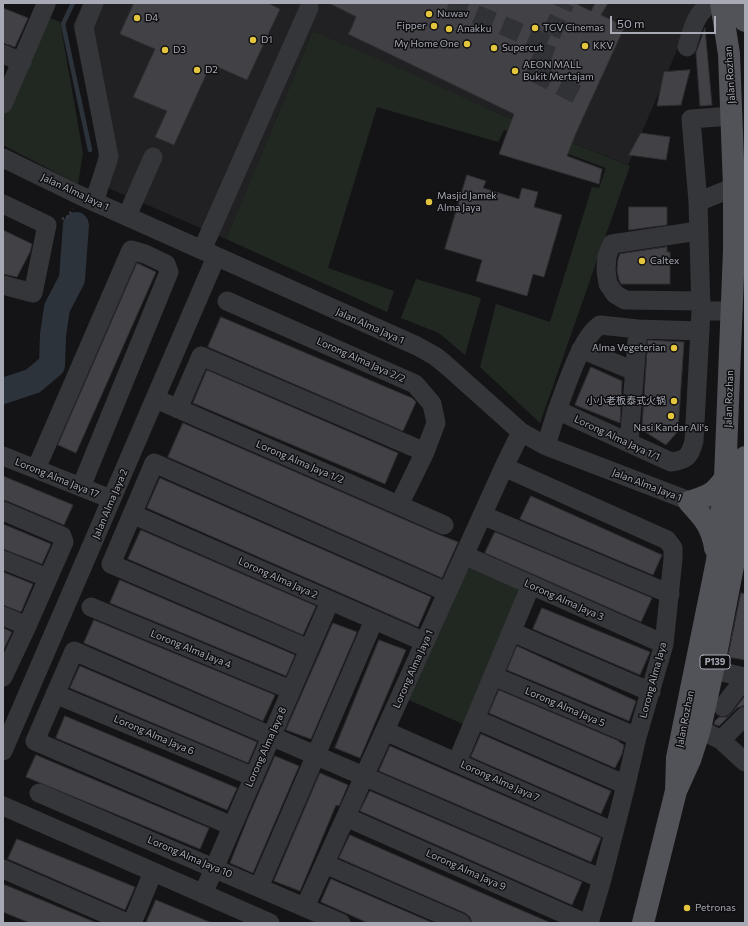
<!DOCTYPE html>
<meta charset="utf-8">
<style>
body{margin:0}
#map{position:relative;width:748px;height:926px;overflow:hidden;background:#141416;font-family:Commissioner,sans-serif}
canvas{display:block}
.frame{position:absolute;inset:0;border:4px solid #a7a9b5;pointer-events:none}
.scale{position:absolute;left:610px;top:16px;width:106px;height:18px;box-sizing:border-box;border:2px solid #a7a9b5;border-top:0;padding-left:5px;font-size:12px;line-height:14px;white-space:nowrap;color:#a7a9b5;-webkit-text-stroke:3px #0f0f11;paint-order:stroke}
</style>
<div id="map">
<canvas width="748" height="926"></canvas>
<div class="frame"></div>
<div class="scale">50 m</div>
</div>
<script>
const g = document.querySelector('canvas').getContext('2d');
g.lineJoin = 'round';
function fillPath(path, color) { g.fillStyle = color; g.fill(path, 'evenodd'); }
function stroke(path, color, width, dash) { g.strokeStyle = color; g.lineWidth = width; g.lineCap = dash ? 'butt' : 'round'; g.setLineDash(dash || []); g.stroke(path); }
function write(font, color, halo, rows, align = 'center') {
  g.font = font + ' Commissioner,"Noto Sans SC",sans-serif'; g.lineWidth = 3; g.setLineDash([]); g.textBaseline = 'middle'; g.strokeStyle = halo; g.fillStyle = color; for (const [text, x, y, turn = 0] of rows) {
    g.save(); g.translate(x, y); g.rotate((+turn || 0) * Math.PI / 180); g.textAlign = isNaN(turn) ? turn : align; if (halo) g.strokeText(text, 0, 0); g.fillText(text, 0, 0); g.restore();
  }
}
fillPath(new Path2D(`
 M83,3H697L628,165L502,115L313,31L226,239L92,181L99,152L73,25Z`), '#212023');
fillPath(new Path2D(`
 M45,16L60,22L83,153L78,184L3,145V114Z
 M313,31L390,64L502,115L630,166L540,423L480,367L496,304L550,322L592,187L599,188L606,168L504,130L498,142L377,107L328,268L394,291L387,312L226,239Z
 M416,279L481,298L465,355L439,333L401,318Z
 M469,566L525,590L465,725L409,700Z`), '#212822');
stroke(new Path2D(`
 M73,3L63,24L90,150`), '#2d333b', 4.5);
stroke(new Path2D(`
 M3,391L33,381L52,365L53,335L57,308L72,279L76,225`), '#2d333b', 26);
const building = new Path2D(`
 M134,3H268L280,9L247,80L211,64L174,145L155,137L167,111L133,97L155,49L120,34Z
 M329,3H575L591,11L595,3H608L601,15L625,26L576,133L567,156L602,169L599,184L499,154L514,114L348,34L351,29L356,17Z
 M3,8L28,18L15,47L3,43Z
 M705,28L712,105L700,106L696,53Z
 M690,70L681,105L657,106L664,72Z
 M641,133L670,137L666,160L629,155Z
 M467,175L486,181L483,188L519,199L522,188L538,192L534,207L562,215L544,277L533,274L527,296L476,281L482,260L445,249Z
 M629,207H667V225L629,230Z
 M3,230L32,244L30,252L17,277L3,274Z
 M667,247V252H670V284H621L619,280L617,270L618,259L620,254Z
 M137,263L156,272L76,453L58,445Z
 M221,317L412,398L416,402L403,431L208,347Z
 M648,340L684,342L678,431L666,445L642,430Z
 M591,367L622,381L620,423L575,405Z
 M207,370L398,453L385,484L193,403Z
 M183,423L440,535L458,542L442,578L168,457Z
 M3,476L73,505L64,525L7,501L3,500Z
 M160,478L431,597L418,627L147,508Z
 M531,496L662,555L653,575L520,519Z
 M3,524L51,544L42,564L3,549Z
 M141,530L316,606L303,635L128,559Z
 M495,532L652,598L641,622L485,553Z
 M3,572L33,584L21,612L3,605Z
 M120,580L295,655L286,676L110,603Z
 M741,593L745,594V660L728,657Z
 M542,608L650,652L640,675L533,629Z
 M94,620L275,695L263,721L84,643Z
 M333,623L357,632L311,739L286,730Z
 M3,628L12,632L3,651Z
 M379,640L406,650L360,758L335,748Z
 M517,646L636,701L629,721L507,670Z
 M80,666L257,742L248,763L70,688Z
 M499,690L619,741V742L624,745L622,754L615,768L489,713Z
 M745,696V705L737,708L719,726L714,724L715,721L719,717H727L731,714Z
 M65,716L237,788L227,810L56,738Z
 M481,734L611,791L601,814L471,757Z
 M390,746L601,838L591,862L379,771Z
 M36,755L209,828L200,849L26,777Z
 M275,756L299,766L253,873L230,863L248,818Z
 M320,773L348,785L339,806L336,805L300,891L274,881Z
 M370,791L582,882L572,905L360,811Z
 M350,835L507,904L551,923H472L470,917L465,913L339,858Z
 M17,839L135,887L125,910L8,859Z
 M331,879L433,923H368L321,902Z
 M3,884L97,923H30L3,912Z
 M156,900L212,923H146Z`);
fillPath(building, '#414146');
stroke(building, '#2f2e32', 1);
stroke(new Path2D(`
 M449,3L547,44L565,3
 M547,44L536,73L578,95`), '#313236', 19, [19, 10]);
stroke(new Path2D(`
 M62,219L67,217L73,209`), '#3c3c41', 2.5, [2, 3]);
stroke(new Path2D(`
 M94,3L84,27L109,157L94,202
 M687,47C692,30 696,11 713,3
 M3,54L22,62
 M3,104L46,4L45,3
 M3,158L79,195L417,346L435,356L445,364L521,432L546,446L721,513
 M698,202L691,119L732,116
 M3,204L47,225L33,293L3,285
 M127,216L153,157
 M698,231L612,244L607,256L606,270L608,284L615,294L625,300L701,301
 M202,250L309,8
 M227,301L415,384L432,404L436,423L425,452L399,505
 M732,311H701L698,202L734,187
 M581,349L634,371
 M156,399L444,525
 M178,409L201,356L425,452
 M557,410C566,388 581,337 600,325L638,329L700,331
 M629,443L638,329
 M546,446L557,410L671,462C687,460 690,456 694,441L701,311
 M3,456L111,499
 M504,467L667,540L673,548V559L664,644L637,737L626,785L602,879L589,923
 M36,469L131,250L145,254L166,264L169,272L81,487
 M3,511L62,536L64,542L27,626L3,677
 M132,514L425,642
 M482,515L670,594
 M464,555L664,644
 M3,560L48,578
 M91,607L291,690
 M3,616L27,626
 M512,632L651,692
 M309,649L111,564L154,463L447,592
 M713,670L745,677
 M493,676L637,737
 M55,694L254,777
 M723,707L745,678
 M475,719L626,785
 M700,729L721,740L745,762
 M385,731L614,832
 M721,740L745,716
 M3,751L216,257
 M457,762L531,585
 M39,793L341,923
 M3,806L270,923
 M346,817L585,923
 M232,826L35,741L74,651L602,879
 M325,864L461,923
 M3,869L127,923
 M259,887L374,620
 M203,894L330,601
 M305,907L504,467L521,432
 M132,923L153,872`), '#35363a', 19);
stroke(new Path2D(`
 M743,3L745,21
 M715,548C712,527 703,517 689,502C709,495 713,495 725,478
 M676,791L677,758L717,561L725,478L734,250V187L729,54L721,3
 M643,923L676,791L690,760L700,729L713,670L740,530L745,457`), '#525259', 22);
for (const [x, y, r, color] of [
 [429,14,4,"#e4c53e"],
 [137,18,4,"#e4c53e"],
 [434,26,4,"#e4c53e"],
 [535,28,4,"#e4c53e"],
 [449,29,4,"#e4c53e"],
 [253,40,4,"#e4c53e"],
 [467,44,4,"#e4c53e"],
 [585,46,4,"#e4c53e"],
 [494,48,4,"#e4c53e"],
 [165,50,4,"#e4c53e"],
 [197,70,4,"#e4c53e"],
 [515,71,4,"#e4c53e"],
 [429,202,4,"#e4c53e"],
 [642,261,4,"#e4c53e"],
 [674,348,4,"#e4c53e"],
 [674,401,4,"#e4c53e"],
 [671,416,4,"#e4c53e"],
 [687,908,4,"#e4c53e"]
]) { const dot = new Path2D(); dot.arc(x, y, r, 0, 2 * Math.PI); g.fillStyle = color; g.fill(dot); stroke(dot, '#0f0f11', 1.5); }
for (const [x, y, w] of [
 [715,662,30]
]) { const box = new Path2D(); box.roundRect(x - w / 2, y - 7, w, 14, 3); g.fillStyle = '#0f0f11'; g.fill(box); stroke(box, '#a7a9b5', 1); }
write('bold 9px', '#a7a9b5', null, [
 ["P139",715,662]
]);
write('10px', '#a7a9b5', '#0f0f11', [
 ["Nuwav",437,14],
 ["D4",145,18],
 ["Fipper",426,26,"right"],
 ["TGV Cinemas",543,28],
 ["Anakku",457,29],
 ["D1",261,40],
 ["My Home One",459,44,"right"],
 ["KKV",593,46],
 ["Supercut",502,48],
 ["D3",173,50],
 ["AEON MALL",523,65],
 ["Bukit Mertajam",523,77],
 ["D2",205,70],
 ["Masjid Jamek",437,196],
 ["Alma Jaya",437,208],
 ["Caltex",650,261],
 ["Alma Vegeterian",666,348,"right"],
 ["小小老板泰式火锅",666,401,"right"],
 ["Nasi Kandar Ali's",671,428,"center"],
 ["Petronas",695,908]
], 'left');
write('10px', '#a7a9b5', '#0f0f11', [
 ["Jalan Rozhan",730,75,-94],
 ["Jalan Alma Jaya 1",75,192,25],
 ["Jalan Alma Jaya 1",370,326,24],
 ["Lorong Alma Jaya 2/2",361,360,24],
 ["Jalan Rozhan",729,399,-88],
 ["Lorong Alma Jaya 1/1",617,438,25],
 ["Lorong Alma Jaya 1/2",300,462,23],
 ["Lorong Alma Jaya 17",57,478,22],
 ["Jalan Alma Jaya 1",647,485,21],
 ["Jalan Alma Jaya 2",110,504,-67],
 ["Lorong Alma Jaya 2",278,578,24],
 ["Lorong Alma Jaya 3",564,600,24],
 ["Lorong Alma Jaya 4",191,649,22],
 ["Lorong Alma Jaya 1",413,669,-66],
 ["Lorong Alma Jaya",653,680,-75],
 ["Lorong Alma Jaya 5",565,707,23],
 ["Jalan Rozhan",685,719,-79],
 ["Lorong Alma Jaya 6",154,735,23],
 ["Lorong Alma Jaya 8",266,747,-66],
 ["Lorong Alma Jaya 7",500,781,24],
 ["Lorong Alma Jaya 10",190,857,23],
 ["Lorong Alma Jaya 9",466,870,24]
]);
</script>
